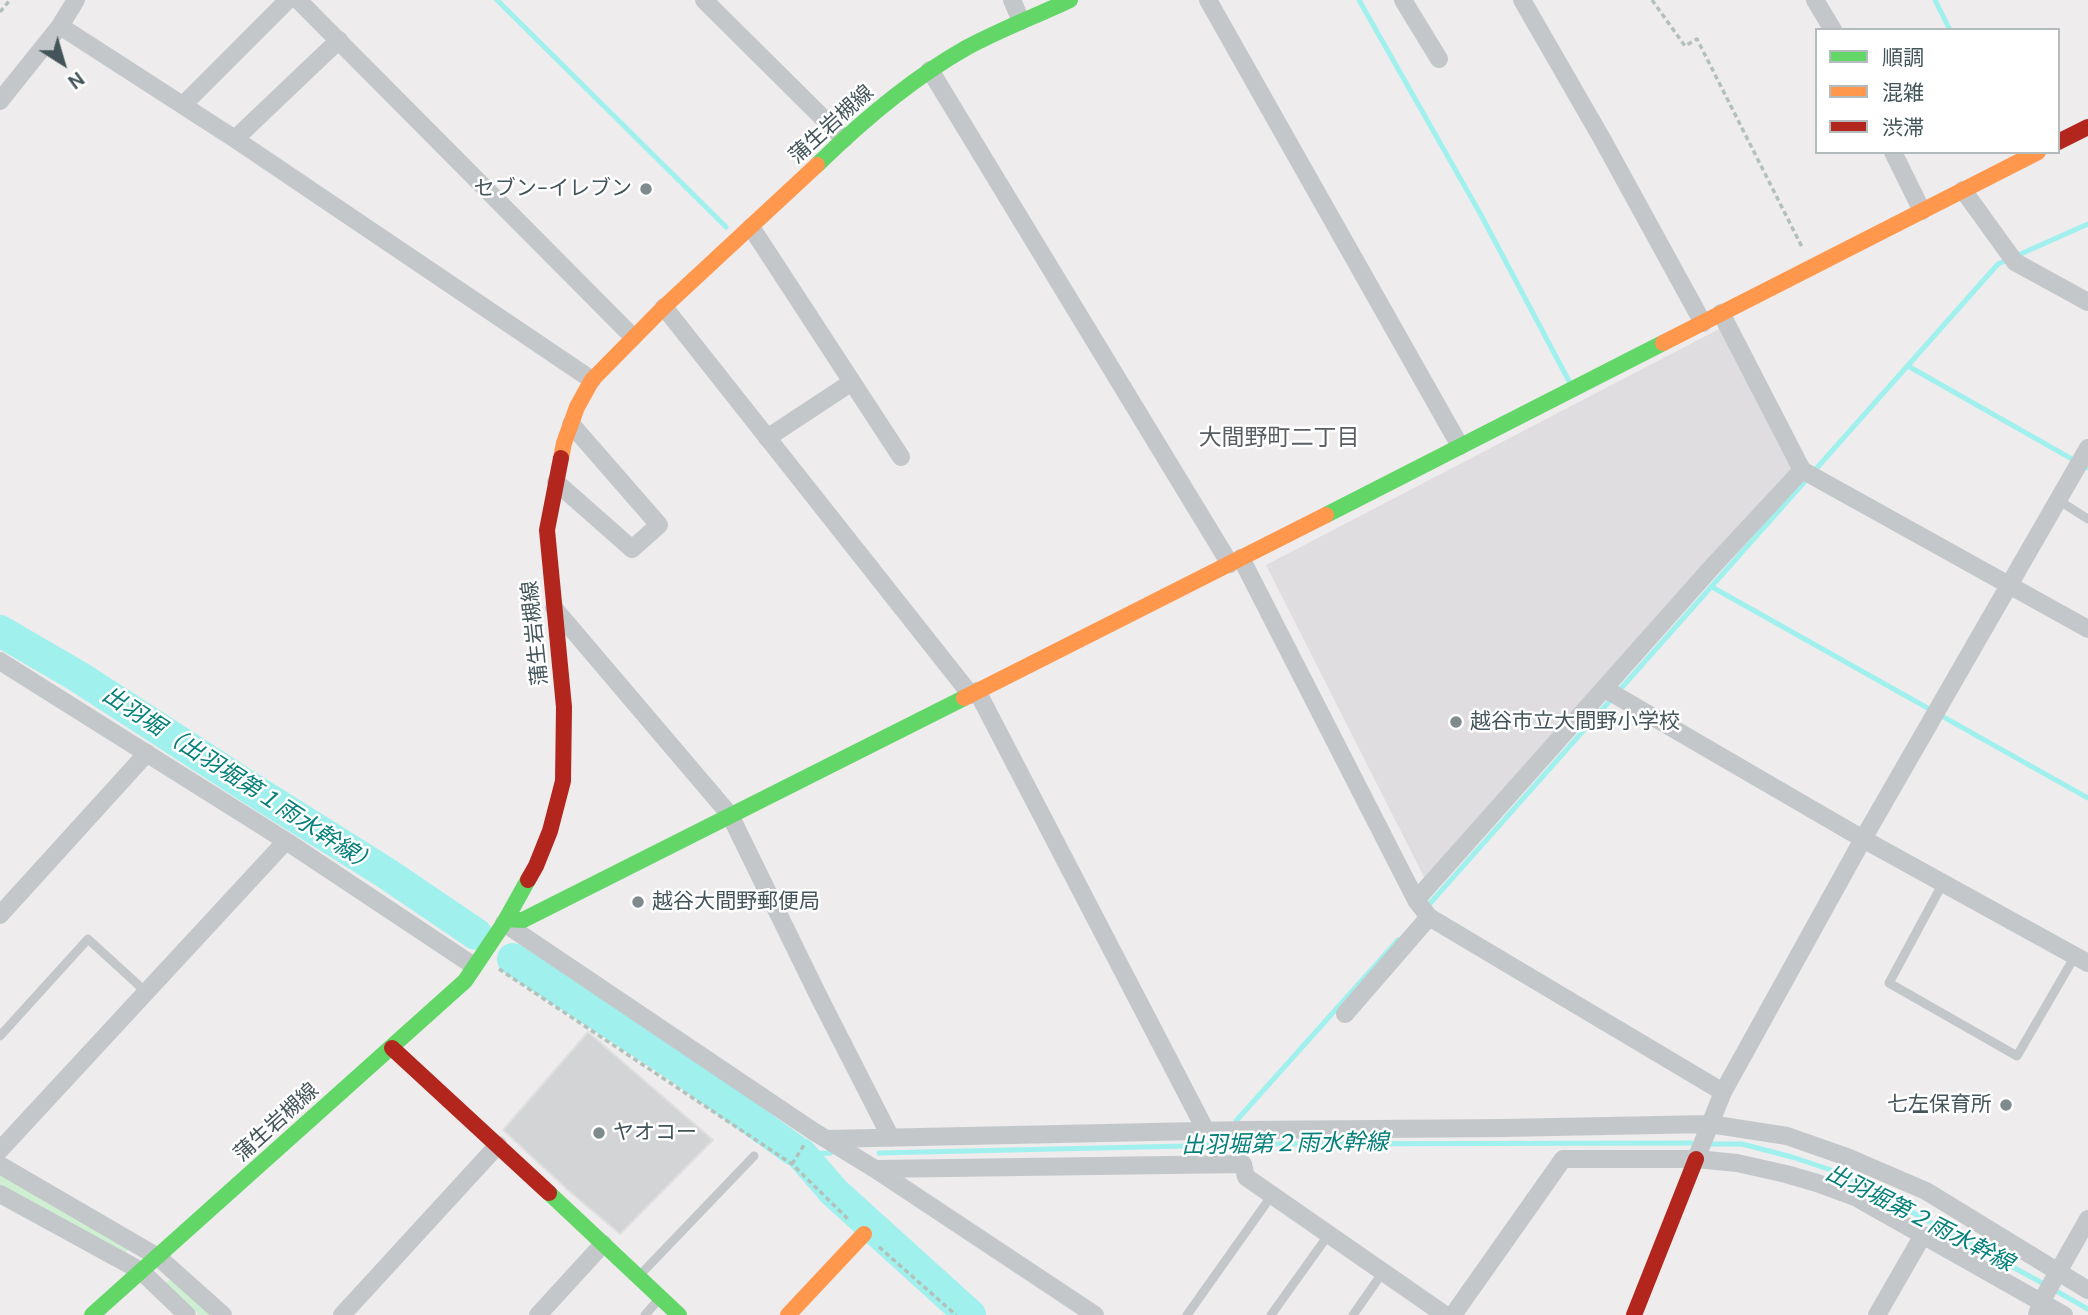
<!DOCTYPE html>
<meta charset="utf-8">
<style>
body{margin:0}
#map{position:relative;width:2088px;height:1315px;overflow:hidden;background:#eeeced;font-family:"DM Sans","Noto Sans JP",sans-serif}
canvas{display:block}
.legend{position:absolute;left:1815px;top:28px;width:245px;height:126px;box-sizing:border-box;background:#fff;border:2px solid #b4bbbd;margin:0;padding:9px 12px;list-style:none;font-size:21px;color:#43555a}
.legend li{display:flex;align-items:center;gap:14px;height:35px}
.legend b{width:35px;border:2px solid #b4bbbd}
.north{position:absolute;left:28px;top:28px;width:70px;height:70px;-webkit-text-stroke:5px #fff;paint-order:stroke;rotate:143deg;font-size:19px;font-weight:700;line-height:28px;text-align:center;color:#43555a}
.north::after{content:'';display:block;margin:auto;width:24px;height:32px;background:#43555a;clip-path:polygon(50% 0,100% 100%,50% 72%,0 100%)}
</style>
<div id="map">
<canvas width="2088" height="1315"></canvas>
<ul class="legend">
<li><b style="height:9px;background:#63d668"></b>順調</li>
<li><b style="height:9px;background:#ff974d"></b>混雑</li>
<li><b style="height:9px;background:#b3261e"></b>渋滞</li>
</ul>
<div class="north">N</div>
</div>
<script>
const g = document.querySelector('canvas').getContext('2d');
g.lineJoin = 'round';
function fillPath(path, color) { g.fillStyle = color; g.fill(path, 'evenodd'); }
function stroke(path, color, width, dash) { g.strokeStyle = color; g.lineWidth = width; g.lineCap = dash ? 'butt' : 'round'; g.setLineDash(dash || []); g.stroke(path); }
function write(font, color, halo, rows, align = 'center') {
  g.font = font + ' "DM Sans","Noto Sans JP",sans-serif'; g.lineWidth = 5; g.setLineDash([]); g.textBaseline = 'middle'; g.strokeStyle = halo; g.fillStyle = color; for (const [text, x, y, turn = 0] of rows) {
    g.save(); g.translate(x, y); g.rotate((+turn || 0) * Math.PI / 180); g.textAlign = isNaN(turn) ? turn : align; if (halo) g.strokeText(text, 0, 0); g.fillText(text, 0, 0); g.restore();
  }
}
fillPath(new Path2D(`
 M1721,328L1797,471L1425,879L1266,565Z`), '#dfdddf');
fillPath(new Path2D(`
 M0,1175L132,1247L123,1254L0,1186Z
 M172,1278L212,1315H199L165,1283Z`), '#cfefd3');
stroke(new Path2D(`
 M497,0L726,227
 M1359,0L1481,215L1570,383
 M1935,0L1950,30
 M1908,366L2088,468
 M1712,587L2088,798
 M1425,909L1998,264L2088,224
 M1710,1144H1742L1792,1157L1840,1173L2044,1284
 M1235,1145L1236,1121L1398,940
 M879,1153L1274,1144L1691,1143
 M801,1154L831,1153
 M2058,1292L2088,1309`), '#a0f0ee', 5);
stroke(new Path2D(`
 M0,631L79,677L247,786L386,873L476,934
 M513,959L676,1065L794,1150
 M801,1154L834,1192L970,1315`), '#a0f0ee', 32);
const building = new Path2D(`
 M588,1032L713,1140L620,1234L568,1190L503,1130Z`);
fillPath(building, '#d3d4d6');
stroke(building, '#dfdfe0', 2);
stroke(new Path2D(`
 M1652,0L1685,46L1697,39L1803,249
 M0,12L10,0
 M499,969L792,1164L850,1221
 M792,1164L804,1145
 M879,1247L956,1315`), '#b2c1b9', 3.5, [5, 3.5]);
stroke(new Path2D(`
 M2058,500L2088,519
 M1943,883L1889,983L2017,1056L2075,956
 M0,1036L88,939L146,992
 M639,1276L754,1156
 M645,1315L659,1299
 M1187,1315L1272,1195
 M1271,1315L1329,1234
 M1353,1315L1383,1272`), '#c4c7c9', 9);
stroke(new Path2D(`
 M298,0L633,337
 M704,0L844,139
 M1012,0L1021,21
 M1208,0L1460,446
 M1403,0L1439,59
 M1522,0L1601,137L1703,323
 M1815,0L1833,30
 M60,26L235,139L592,380
 M930,70L1230,564
 M0,101L60,26L76,0
 M183,105L288,0
 M235,139L339,40
 M1893,152L1922,211
 M1963,190L2015,262L2088,302
 M751,227L901,457
 M664,307L971,695
 M1721,313L1802,470L2088,629
 M767,438L852,382
 M556,482L632,549L659,525L571,424
 M1241,558L1416,900L1429,917L1723,1092
 M554,608L730,815L820,999L891,1138
 M0,661L286,841L474,966
 M1605,689L1863,839L2088,963
 M977,691L1206,1131
 M1416,900L1712,567L1802,470
 M0,915L147,753
 M504,923L813,1131L875,1169L1095,1315
 M1345,1014L1429,917
 M827,1139L1244,1130L1503,1128L1710,1124L1787,1136L1847,1157L1926,1191L2088,1290
 M0,1150L286,841
 M1696,1159L1723,1092L1863,839L2088,448
 M0,1165L158,1257L223,1315
 M875,1169L1243,1164L1246,1177L1445,1315
 M0,1194L141,1271L187,1315
 M342,1315L498,1145
 M538,1315L603,1244
 M1453,1315L1563,1159H1696L1737,1163L1786,1174L1817,1183L1855,1197L2064,1315
 M1877,1315L1923,1235
 M2037,1315L2041,1302L2088,1219`), '#c4c7c9', 18);
stroke(new Path2D(`
 M817,165C862,121 911,79 966,48C999,30 1036,16 1070,0
 M1326,515L1663,343
 M506,919L523,920L964,698
 M549,1193L679,1315
 M92,1315L465,981L504,923L528,880`), '#63d668', 16);
stroke(new Path2D(`
 M1663,343L2038,152
 M561,458L564,443L577,407L592,380L664,307L817,165
 M964,698L1326,515
 M788,1315L864,1234`), '#ff974d', 16);
stroke(new Path2D(`
 M2058,142L2088,127
 M528,880L536,866L550,831L563,781L564,707L547,530L561,458
 M392,1048L549,1193
 M1634,1315L1696,1159`), '#b3261e', 16);
for (const [x, y, r, color] of [
 [646,189,7,"#7f8a8d"],
 [1456,722,7,"#7f8a8d"],
 [638,902,7,"#7f8a8d"],
 [2006,1105,7,"#7f8a8d"],
 [599,1133,7,"#7f8a8d"]
]) { const dot = new Path2D(); dot.arc(x, y, r, 0, 2 * Math.PI); g.fillStyle = color; g.fill(dot); stroke(dot, '#fff', 2.5); }
write('21px', '#43555a', '#fff', [
 ["蒲生岩槻線",832,125,-42],
 ["蒲生岩槻線",536,633,-96],
 ["蒲生岩槻線",277,1123,-42]
]);
write('21px', '#43555a', '#fff', [
 ["セブン-イレブン",632,189,"right"],
 ["越谷市立大間野小学校",1470,722],
 ["越谷大間野郵便局",652,902],
 ["七左保育所",1992,1105,"right"],
 ["ヤオコー",613,1133]
], 'left');
write('23px', '#585e61', '#fff', [
 ["大間野町二丁目",1279,439]
]);
write('italic 23px', '#06807b', '#fff', [
 ["出羽堀（出羽堀第１雨水幹線）",239,781,33],
 ["出羽堀第２雨水幹線",1285,1145,-1],
 ["出羽堀第２雨水幹線",1919,1219,27]
]);
</script>
